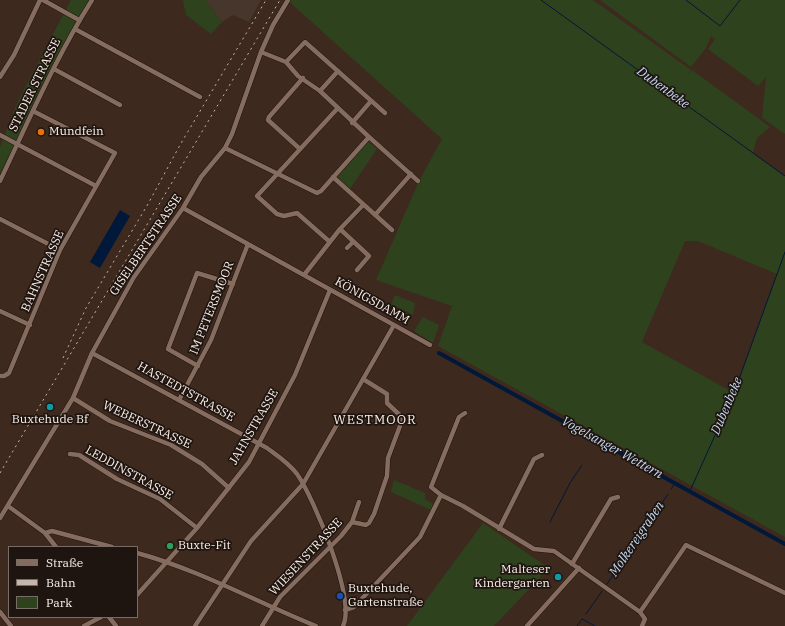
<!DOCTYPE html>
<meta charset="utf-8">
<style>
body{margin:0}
#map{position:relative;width:785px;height:626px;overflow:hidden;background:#3e291f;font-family:"IBM Plex Serif",serif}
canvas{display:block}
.legend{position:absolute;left:8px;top:546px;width:130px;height:72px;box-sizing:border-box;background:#1e1510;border:1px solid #776c66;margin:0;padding:5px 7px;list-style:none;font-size:12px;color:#fdefe8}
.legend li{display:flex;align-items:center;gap:8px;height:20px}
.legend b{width:20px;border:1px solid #776c66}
</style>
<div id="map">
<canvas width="785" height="626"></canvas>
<ul class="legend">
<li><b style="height:5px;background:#856c60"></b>Straße</li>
<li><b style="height:5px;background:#c5b5ad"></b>Bahn</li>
<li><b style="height:11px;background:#2e421d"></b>Park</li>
</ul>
</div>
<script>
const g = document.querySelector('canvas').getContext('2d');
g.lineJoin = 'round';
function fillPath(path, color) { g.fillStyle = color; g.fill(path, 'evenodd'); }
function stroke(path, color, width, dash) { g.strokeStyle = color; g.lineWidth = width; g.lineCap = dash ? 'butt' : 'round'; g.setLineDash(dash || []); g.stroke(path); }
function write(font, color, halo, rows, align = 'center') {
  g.font = font + ' "IBM Plex Serif",serif'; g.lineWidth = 3.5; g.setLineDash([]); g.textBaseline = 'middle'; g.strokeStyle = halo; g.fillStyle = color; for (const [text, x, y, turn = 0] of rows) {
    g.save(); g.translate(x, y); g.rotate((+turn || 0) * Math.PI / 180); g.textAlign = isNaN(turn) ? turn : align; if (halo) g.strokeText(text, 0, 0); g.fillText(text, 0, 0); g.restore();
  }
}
fillPath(new Path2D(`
 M205,0H261L249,22L233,15L222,22Z`), '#47362c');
fillPath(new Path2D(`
 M71,0H91L0,177V147L18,101Z
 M183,0H205L222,22L211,34L186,15Z
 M291,0H593L691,70L686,77L692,70L770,127L757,138L753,153L785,176V537L438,346L452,306L376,280L419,181L442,139L295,7L290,2ZM685,241H698L777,274L734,393L642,342Z
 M600,0H785V134L762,118L766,77L758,86L708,49L715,39L711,36L706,48L691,67Z
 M368,141L377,149L350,189L336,176Z
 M395,295L415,303L413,315L391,304Z
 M423,317L439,325L433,343L414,331Z
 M394,480L425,493V499L433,504L431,510L391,492Z
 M483,523L549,568L494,626H407Z`), '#2e421d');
fillPath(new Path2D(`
 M120,210L130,216L100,268L90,262Z`), '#001839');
stroke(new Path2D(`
 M541,0L785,176
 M686,0L720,26L740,0
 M671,489L675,483
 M690,491L734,393L785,252
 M550,522L570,483L582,465
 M607,584L668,494
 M586,614L602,591
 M577,626L582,619L595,626`), '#001839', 1);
stroke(new Path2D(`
 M439,353L785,544`), '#001839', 4);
const minor = new Path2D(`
 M43,0L79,20
 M75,29L200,97
 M286,62L305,42L385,113
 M54,69L120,105
 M0,77L14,55L40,0
 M320,91L338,71
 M352,123L371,101
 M0,135L96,186
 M369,137L418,181
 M225,148L317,193L321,191L369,137L320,91L298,76L286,62L261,52
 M300,149L268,120L269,117L303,78
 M333,177L392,230
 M0,181C29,120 56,57 92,0
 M183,208L430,345
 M375,215L411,174
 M0,219L60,250
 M340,229L369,256L357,270
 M330,242L297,213L284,216L277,214L257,196L337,109
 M347,248L353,242
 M304,275L340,229L363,205
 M0,311L30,325
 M92,353L267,448C278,456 289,463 297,474C314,498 356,599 343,626
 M198,366L168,349L197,273L233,284
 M0,376H4L9,373L60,250L115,153L33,111
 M73,398L110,421L171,445L202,464L229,488
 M179,400L211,340L248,244
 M70,454L79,455L117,479L160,499L197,528
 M441,495L431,487L459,417L465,413
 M8,506L45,533L56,547
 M0,518L73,398L92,353L134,277L183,208L201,177L225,148L232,134L261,52L273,25L288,0
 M352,522L366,525L369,523L374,514L387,476L388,458L403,418L387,403V394L363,379
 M499,529L534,459L542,455
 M45,533L52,531L112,547
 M137,553C200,570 256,602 316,626
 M572,564L611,499L618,497
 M137,595L197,528L249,462L295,375L330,290
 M345,610L354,607L420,537L441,495L463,506L534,549L554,551L640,612L686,545L785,593
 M0,612L11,626
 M640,612L645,619L642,626
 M109,617L116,626
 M84,626L101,617
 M195,626L251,541L303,484L394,325
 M262,626L280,597L341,536L352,522L359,502
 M527,626L579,568`);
stroke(minor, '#241108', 5.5);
stroke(minor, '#856c60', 4.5);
stroke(new Path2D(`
 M63,358L86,308L148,204L180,145L266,0
 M0,473L280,0`), '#c5b5ad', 1, [2, 4]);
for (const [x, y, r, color] of [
 [41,132,4,"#e8710a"],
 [50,407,4,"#0f9aa8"],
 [170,546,4,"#2e9e5b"],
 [558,577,4,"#0f9aa8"],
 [340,596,4,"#1a4fb4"]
]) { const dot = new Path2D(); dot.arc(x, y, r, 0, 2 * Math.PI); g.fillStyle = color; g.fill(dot); stroke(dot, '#1e1510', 1.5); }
write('12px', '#fdefe8', '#1e1510', [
 ["STADER STRASSE",35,85,-64],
 ["GISELBERTSTRASSE",146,245,-56],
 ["BAHNSTRASSE",43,271,-66],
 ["KÖNIGSDAMM",372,301,29],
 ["IM PETERSMOOR",212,308,-68],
 ["HASTEDTSTRASSE",186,392,29],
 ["WEBERSTRASSE",147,425,25],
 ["JAHNSTRASSE",254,427,-60],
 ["LEDDINSTRASSE",129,473,29],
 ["WIESENSTRASSE",306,557,-47]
]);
write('12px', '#fdefe8', '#1e1510', [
 ["Mundfein",49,132],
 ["Buxtehude Bf",50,420,"center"],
 ["Buxte-Fit",178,546],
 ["Malteser",550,570,"right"],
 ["Kindergarten",550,584,"right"],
 ["Buxtehude,",348,589],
 ["Gartenstraße",348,603]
], 'left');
write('italic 13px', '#c5d9f2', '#1e1510', [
 ["Dubenbeke",663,88,36],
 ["Dubenbeke",727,406,-67],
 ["Vogelsanger Wettern",612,448,29],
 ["Molkereigraben",637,539,-56]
]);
g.letterSpacing = '1px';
write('13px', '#fdefe8', '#1e1510', [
 ["WESTMOOR",375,420]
]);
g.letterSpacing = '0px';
</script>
